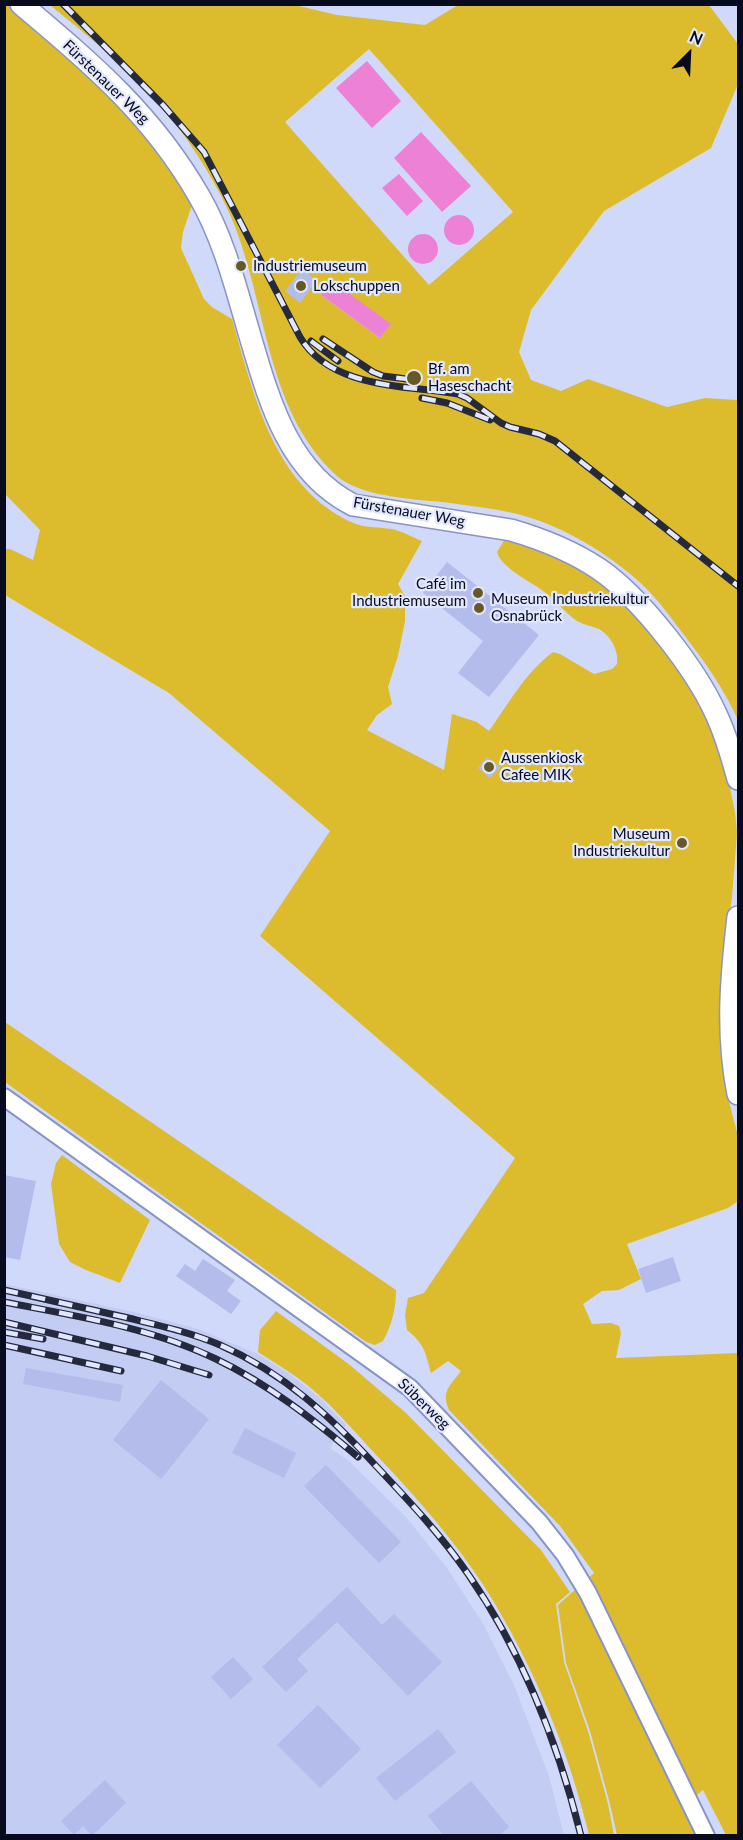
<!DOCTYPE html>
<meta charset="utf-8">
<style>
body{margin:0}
#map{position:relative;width:743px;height:1840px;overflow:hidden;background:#d1d9fb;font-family:Lato,sans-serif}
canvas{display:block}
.frame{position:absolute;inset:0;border:6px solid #080b1d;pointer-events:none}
.north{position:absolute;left:659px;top:24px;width:60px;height:60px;-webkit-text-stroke:4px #e1e7fe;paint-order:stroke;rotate:24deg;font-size:16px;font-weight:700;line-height:24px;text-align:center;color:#080b1d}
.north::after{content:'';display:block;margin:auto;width:21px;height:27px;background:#080b1d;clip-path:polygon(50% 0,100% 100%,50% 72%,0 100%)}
</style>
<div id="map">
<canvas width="743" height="1840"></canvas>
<div class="frame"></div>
<div class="north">N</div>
</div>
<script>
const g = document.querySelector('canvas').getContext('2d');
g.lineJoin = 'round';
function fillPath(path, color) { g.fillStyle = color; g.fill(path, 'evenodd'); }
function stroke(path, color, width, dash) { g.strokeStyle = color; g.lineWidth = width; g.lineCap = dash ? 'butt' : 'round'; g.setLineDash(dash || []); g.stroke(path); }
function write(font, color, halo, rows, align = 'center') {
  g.font = font + ' Lato,sans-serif'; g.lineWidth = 4.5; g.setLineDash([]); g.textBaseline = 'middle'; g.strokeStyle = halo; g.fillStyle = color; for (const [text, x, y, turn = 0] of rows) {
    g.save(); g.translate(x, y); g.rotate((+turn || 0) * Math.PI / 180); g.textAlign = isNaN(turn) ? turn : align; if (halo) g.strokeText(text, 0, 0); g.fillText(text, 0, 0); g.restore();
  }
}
fillPath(new Path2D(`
 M5,1284L138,1313L198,1329L258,1354L291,1375L320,1398L346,1425L330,1448L349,1461L406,1517L447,1568L482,1622L514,1685L549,1776L564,1835L5,1836Z`), '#c3ccf2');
fillPath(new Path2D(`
 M8,4L112,95L164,156L192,205L183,232L181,248L204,299L212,307L232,319C254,395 274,490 356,524C367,528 380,527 392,529C402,531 412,537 422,541L398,584L405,596V621L398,656L388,687L392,704L377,715L367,730L444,770L452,714L477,722L489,731C509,703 525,673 553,652L560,654L594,674L612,669L617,664C619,651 611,636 599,629C592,626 584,625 577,621C566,614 557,601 546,593C532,582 502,569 497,552L505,539L532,546L557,557L596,579L619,598L643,623L682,673L700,702L725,763L735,812L737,833L732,898L722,969L719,1012L720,1050L725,1086L738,1136V1201L728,1208L627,1244L641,1279L619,1290L602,1291L583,1304L592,1324L611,1323L619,1326L621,1333L616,1358L738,1353V1835H726L703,1790L682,1807L695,1835H617L610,1804L590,1731L566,1663L558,1605L594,1573L560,1526L449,1410C441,1391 450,1386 461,1371L448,1361L431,1373C429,1368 429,1364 427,1359C425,1347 416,1337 407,1330L405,1315L408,1298L424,1293L515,1158L260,936L330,831L169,693L5,595L4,549H10L33,560L40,530L5,494L4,5Z
 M50,5H295L337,15L425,25L458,5H709L738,44V84L711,148L604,211L531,310L519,352L531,380L561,391L588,379L667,407L705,398L738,400V720C724,689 705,662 684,635C669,615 654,594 635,578C601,549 557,523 513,513C492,508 471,506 450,503C418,499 362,498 337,476C262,408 268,295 227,208C209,170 185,134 157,101C125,65 86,35 50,5ZM369,49L513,212L429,285L285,122ZM331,281L390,324L380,338L321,295Z
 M5,1022L396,1290C396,1309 392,1324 383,1341L375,1345L366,1342L5,1082Z
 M62,1155L150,1220L120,1283L86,1270L70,1262L59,1244L51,1184L56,1163Z
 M276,1311L350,1365L406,1413L541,1550L570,1592L556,1604L564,1662L588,1731L608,1804L614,1835H589C568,1748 532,1662 484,1586C454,1540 418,1499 380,1459C361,1439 342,1416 321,1397C302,1379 280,1366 258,1352L260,1330Z`), '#dcbc2c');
fillPath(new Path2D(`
 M367,61L401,101L372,128L336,88Z
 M421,132L471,186L442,212L394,158Z
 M399,174L423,201L407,216L382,188Z
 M444 230a15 15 0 1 1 30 0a15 15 0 1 1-30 0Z
 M408 249a15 15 0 1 1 30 0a15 15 0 1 1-30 0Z
 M332,281L391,324L380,338L321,295Z`), '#ec81d5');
fillPath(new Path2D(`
 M302,269L317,281L300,303L285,291Z
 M447,562L539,635L489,697L458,673L483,641L423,593Z
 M487,757L500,767L490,778L478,768Z
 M4,1175L36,1181L20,1260L4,1257Z
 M673,1257L681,1281L646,1293L638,1269Z
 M203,1259L235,1280L227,1291L241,1301L231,1314L176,1276L185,1264L195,1271Z
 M26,1368L123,1385L120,1402L23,1384Z
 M161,1380L209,1419L161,1479L113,1440Z
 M245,1428L296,1453L284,1478L232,1453Z
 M326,1465L401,1542L379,1563L304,1486Z
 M347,1587L382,1625L394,1614L442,1662L408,1696L337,1622L297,1659L308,1671L286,1692L262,1667Z
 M233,1657L253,1679L231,1699L211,1677Z
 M318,1705L361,1749L320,1788L277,1745Z
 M438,1729L456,1752L395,1801L376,1778Z
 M105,1780L126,1803L92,1836L83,1826L74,1835L61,1821Z
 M471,1781L509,1827L499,1836H444L428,1816Z`), '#b3bcea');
const minor = new Path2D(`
 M4,1097L410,1388L539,1522L565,1555L588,1593L706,1836`);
const tertiary = new Path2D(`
 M21,4C92,64 152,114 199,196C224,239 236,288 250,336C269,400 288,472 353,505L511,530C542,539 572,551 599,569C640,597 696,669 716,714C726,735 732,757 738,779
 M738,917C731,978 726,1033 738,1094`);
stroke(minor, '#8893c8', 20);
stroke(tertiary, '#8893c8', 24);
stroke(minor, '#fff', 16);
stroke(tertiary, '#fff', 21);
const rail = new Path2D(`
 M63,4L163,105L204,152L300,337C331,389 405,385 458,394L467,398L501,423L510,427L539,434L555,441L738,586
 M323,339L373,372L383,376L415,380
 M311,341L338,361
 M422,398L447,403L490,420
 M4,1290C45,1299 84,1308 124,1317C157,1325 190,1332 220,1345C284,1373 330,1416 377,1467C409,1501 441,1535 468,1574C522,1652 558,1743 581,1836
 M4,1302C75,1316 150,1327 216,1359C268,1384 313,1419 358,1457
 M4,1322L147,1356L209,1375
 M4,1332L43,1339
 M4,1345L121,1371`);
stroke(rail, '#25293e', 7);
stroke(rail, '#e1e7fe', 4.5, [14]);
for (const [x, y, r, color] of [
 [241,266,6,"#665926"],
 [301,286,6,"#665926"],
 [414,378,8,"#665926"],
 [478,593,6,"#665926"],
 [479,608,6,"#665926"],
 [489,767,6,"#665926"],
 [682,843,6,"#665926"]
]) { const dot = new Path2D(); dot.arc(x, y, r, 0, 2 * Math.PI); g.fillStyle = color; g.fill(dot); stroke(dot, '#e1e7fe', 2); }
write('15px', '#080b1d', '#e1e7fe', [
 ["Fürstenauer Weg",106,82,44],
 ["Fürstenauer Weg",409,512,10],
 ["Süberweg",424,1404,44]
]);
write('15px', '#080b1d', '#e1e7fe', [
 ["Industriemuseum",253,266],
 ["Lokschuppen",313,286],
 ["Bf. am",428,369],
 ["Haseschacht",428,386],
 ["Café im",466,584,"right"],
 ["Industriemuseum",466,601,"right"],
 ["Museum Industriekultur",491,599],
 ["Osnabrück",491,616],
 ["Aussenkiosk",501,758],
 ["Cafee MIK",501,775],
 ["Museum",670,834,"right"],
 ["Industriekultur",670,851,"right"]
], 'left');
</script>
